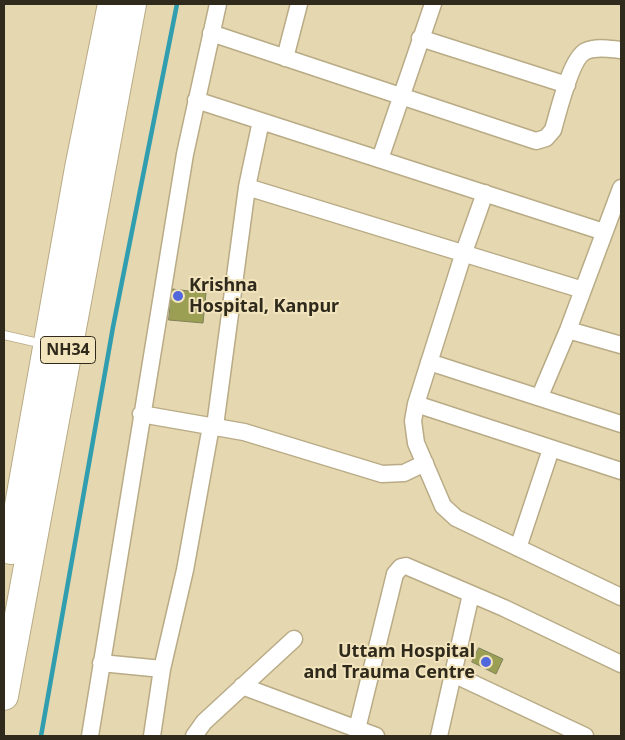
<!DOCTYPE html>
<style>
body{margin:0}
#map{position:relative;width:625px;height:740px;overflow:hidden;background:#e5d7b0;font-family:"Noto Sans",sans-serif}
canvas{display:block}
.frame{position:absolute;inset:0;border:5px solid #2f2a1b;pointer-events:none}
</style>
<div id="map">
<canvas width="625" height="740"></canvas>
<div class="frame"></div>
</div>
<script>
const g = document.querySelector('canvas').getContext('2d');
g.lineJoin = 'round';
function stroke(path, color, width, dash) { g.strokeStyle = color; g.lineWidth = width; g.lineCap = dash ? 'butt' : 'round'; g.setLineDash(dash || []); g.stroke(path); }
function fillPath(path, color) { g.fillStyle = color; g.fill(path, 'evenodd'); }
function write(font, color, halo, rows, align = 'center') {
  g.font = font + ' "Noto Sans",sans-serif'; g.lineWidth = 4; g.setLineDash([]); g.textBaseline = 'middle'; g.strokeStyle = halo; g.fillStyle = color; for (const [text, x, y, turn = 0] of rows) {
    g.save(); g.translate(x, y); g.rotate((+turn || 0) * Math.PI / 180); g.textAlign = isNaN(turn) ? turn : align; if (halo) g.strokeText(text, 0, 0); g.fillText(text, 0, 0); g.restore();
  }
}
stroke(new Path2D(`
 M41,736L113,327L177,4`), '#319eb0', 4.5);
const building = new Path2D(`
 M172,289L206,293L203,323L169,320Z
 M479,648L503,659L496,674L472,662Z`);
fillPath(building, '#9b9f53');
stroke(building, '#7d805a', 1);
const lane = new Path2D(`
 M4,335L43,344`);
const street = new Path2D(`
 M211,33L536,141L546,138L553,130C558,113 571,57 586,51C597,46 610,49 621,50
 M420,38L567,85
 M285,58L299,4
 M196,100L604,232
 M380,159L433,4
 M247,187L583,290
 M485,193L464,252L416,404L621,471
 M568,330L621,345
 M429,362L621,424
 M540,396L568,330L621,188
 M416,404L413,421L416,443L443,506L456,518L621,597
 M141,414L244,432L382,474L404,473L425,463
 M215,426L247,187L261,121
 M518,548L551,449
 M101,663L162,669L185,570L211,426
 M453,674L471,594
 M242,686L376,736
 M357,729L395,574L401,567L406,566L504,608L621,664
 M90,736L185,154L218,4
 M152,736L162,669
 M194,736L204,722L294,639
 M439,736L453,674L585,736`);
const highway = new Path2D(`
 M11,550L79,168L112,4
 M4,696L132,4`);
stroke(lane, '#b8ab86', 10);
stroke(street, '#b8ab86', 19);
stroke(highway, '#b8ab86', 30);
stroke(lane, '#fff', 8);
stroke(street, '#fff', 16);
stroke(highway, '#fff', 28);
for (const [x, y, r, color] of [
 [178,296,6,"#5167dc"],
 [486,662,6,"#5167dc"]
]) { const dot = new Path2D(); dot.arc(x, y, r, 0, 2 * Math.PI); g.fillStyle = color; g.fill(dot); stroke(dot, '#f2e4bd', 2); }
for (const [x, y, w] of [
 [68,350,55]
]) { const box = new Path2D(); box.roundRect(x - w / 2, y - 13.5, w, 27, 4); g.fillStyle = '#f2e4bd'; g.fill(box); stroke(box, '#2f2a1b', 1); }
write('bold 16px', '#2f2a1b', null, [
 ["NH34",68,350]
]);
write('bold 18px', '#2f2a1b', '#f2e4bd', [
 ["Krishna",189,286],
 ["Hospital, Kanpur",189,307],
 ["Uttam Hospital",475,652,"right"],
 ["and Trauma Centre",475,673,"right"]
], 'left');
</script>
